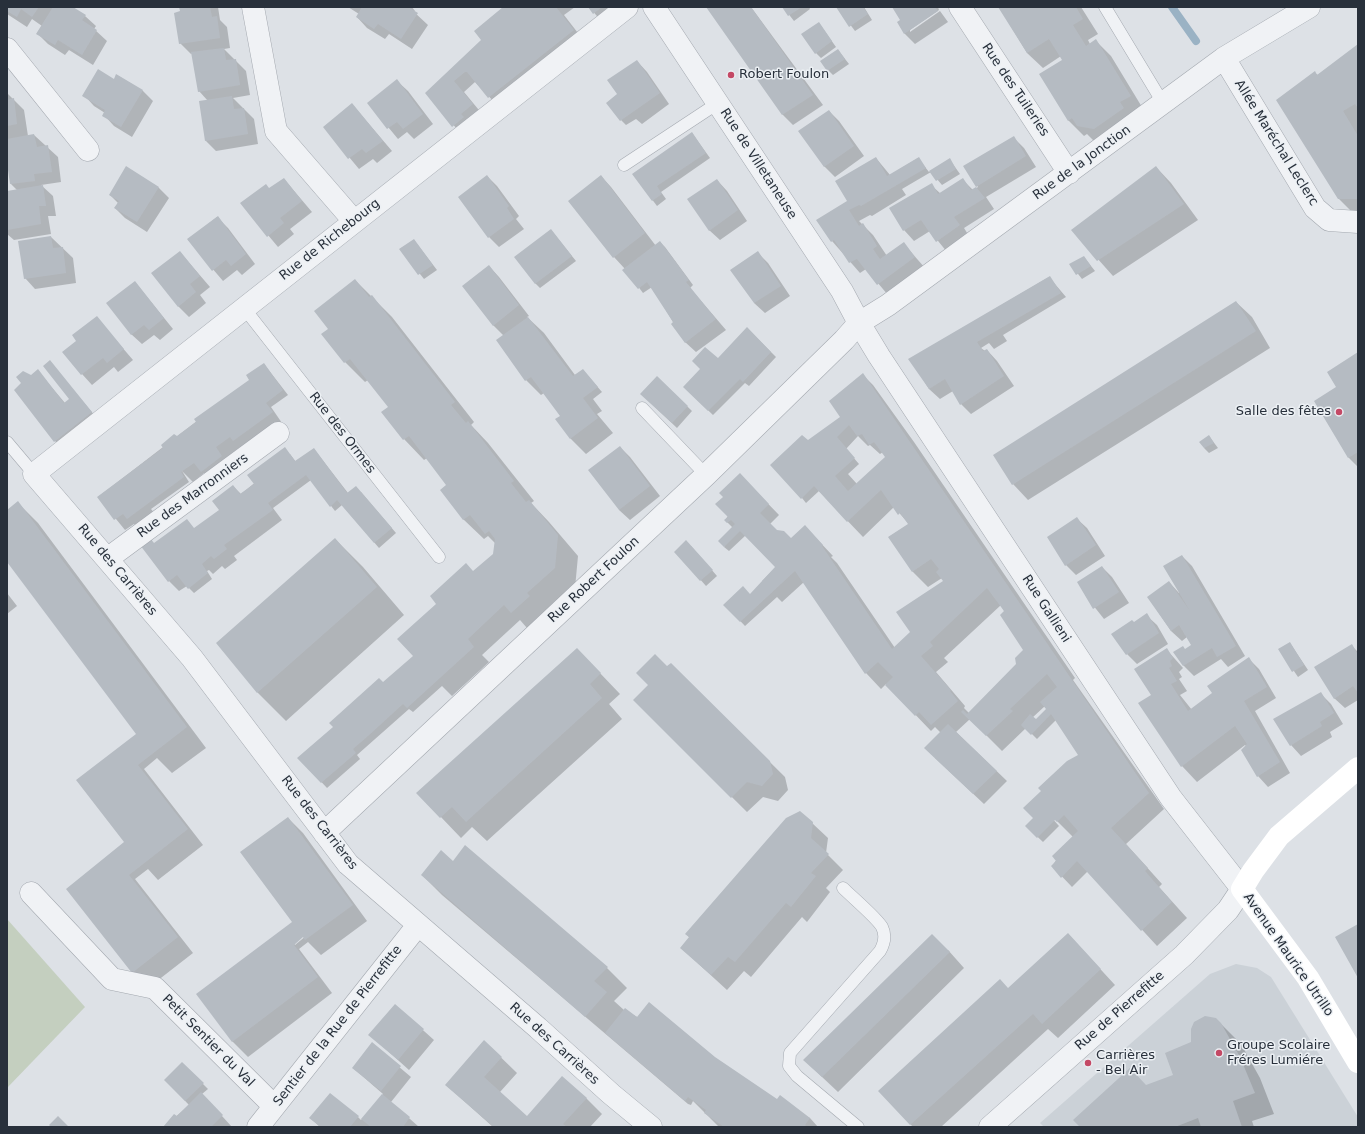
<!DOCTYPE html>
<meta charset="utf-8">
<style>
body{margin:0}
#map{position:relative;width:1365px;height:1134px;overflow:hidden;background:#dde1e6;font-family:"DejaVu Sans",sans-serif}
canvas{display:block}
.frame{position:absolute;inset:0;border:8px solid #28303b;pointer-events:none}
</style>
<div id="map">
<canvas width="1365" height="1134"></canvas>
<div class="frame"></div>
</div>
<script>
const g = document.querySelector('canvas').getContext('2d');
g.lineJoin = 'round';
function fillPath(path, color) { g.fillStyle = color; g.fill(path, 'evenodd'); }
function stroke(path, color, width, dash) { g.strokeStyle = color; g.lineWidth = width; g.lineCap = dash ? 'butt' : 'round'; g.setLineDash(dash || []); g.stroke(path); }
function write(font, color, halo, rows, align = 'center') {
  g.font = font + ' "DejaVu Sans",sans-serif'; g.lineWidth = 3; g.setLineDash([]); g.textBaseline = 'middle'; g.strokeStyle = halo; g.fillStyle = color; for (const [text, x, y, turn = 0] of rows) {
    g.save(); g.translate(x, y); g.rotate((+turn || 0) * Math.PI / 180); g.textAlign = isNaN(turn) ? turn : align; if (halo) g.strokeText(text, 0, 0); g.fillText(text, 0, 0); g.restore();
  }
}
fillPath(new Path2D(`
 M1236,964L1257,968L1271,977L1358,1117V1127H1044L1040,1123L1210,974Z`), '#cbd1d7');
fillPath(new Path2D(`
 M7,919L85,1007L7,1088Z`), '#c4cfbf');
fillPath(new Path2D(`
 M7,7H71L85,16L96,26L94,29L107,41L93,65L69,50L65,55L48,44L37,33L42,26L32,19L27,27L7,14Z
 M180,7H218L220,20L227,27L230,48L224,49L246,71L250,95L233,98L254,119L258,144L216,151L206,141L208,101L199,91L193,53L191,54L180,43Z
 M348,7H412L415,11L414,12L428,25L412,49L389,34L385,39L367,28L357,17L359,14Z
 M505,7H575L564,15L588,46L499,107L475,82L464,92L483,115L463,136L426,93L481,42Z
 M589,7H624L604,24Z
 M707,7H751L823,105L793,125L783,115Z
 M783,7H809L810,9L794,21Z
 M837,7H864L872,20L855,31Z
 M893,7H938L939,10L910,30V32L940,11L948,22L915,44L905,34L898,23L902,21Z
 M999,7H1081L1098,34L1088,40L1090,44L1096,41L1111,56L1145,112L1094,141L1087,134L1084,136L1068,120L1064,60L1061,56L1043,68L1027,53Z
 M819,23L836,47L821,58L816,53Z
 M1358,45V218L1339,199L1315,73L1318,75Z
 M838,50L849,64L833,75L828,70Z
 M637,61L647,72L669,104L642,124L636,119L626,125L621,120Z
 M117,75L143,91L153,101L132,137L114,126L104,115L105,113L94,106L84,95L114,80Z
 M397,81L408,91L433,124L414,139L407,132L398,139L369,104Z
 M7,93L24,110L28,136L34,135L58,157L61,182L41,185L53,196L56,216H48L51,234L14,240L7,234V192L17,190L11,184L7,157Z
 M352,104L392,151L377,163L373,159L359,169L324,127Z
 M829,111L839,121L864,156L835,177L824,166Z
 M692,133L710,158L661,192L666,199L657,206L633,174Z
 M1014,138L1024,148L1036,167L986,197L994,209L964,228L969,236L947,252L930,231L914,241L904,230L931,185L941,194L963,180L973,190L978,187L965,166Z
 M876,158L890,175L918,158L929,172L950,160L960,174L942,185L931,172L902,189L906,195L872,216L870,215L859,221L873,235L887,256L904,244L925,268L888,295L866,269L860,273L832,241L848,201Z
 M1156,167L1171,183L1198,220L1113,276L1072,230Z
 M127,168L159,188L169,198L147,232L125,218L115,208L118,203L110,195Z
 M487,176L497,186L519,216L516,219L524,229L499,247L489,237Z
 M601,176L611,187L656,246L660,242L665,247L693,285L690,288L726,330L696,352L685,342L652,287L643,293L625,269L614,257Z
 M284,179L312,212L290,229L294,234L278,247L242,204L270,189Z
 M717,180L727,191L747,221L720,240L709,230Z
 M217,217L228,228L255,264L242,275L237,270L223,281L188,240Z
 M551,230L576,261L540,288L535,283Z
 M51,237L73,258L76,283L35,289L25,278Z
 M414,240L437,270L424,279L400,249Z
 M180,252L210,287L200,295L206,303L189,317L178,306Z
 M758,253L768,263L790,296L765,313L754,303Z
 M1084,257L1095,271L1082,279L1071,265Z
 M489,266L499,277L529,316L527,317L544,333L575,375L583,370L602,392L593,399L602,411L597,414L613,433L586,454L571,439L557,420L562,416L544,393L541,395L526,380L504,336L493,325Z
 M1049,277L1066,297L1003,335L1007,341L994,349L989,343L981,348L985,351L987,350L997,361L1014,386L971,414L961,404L953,391L940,399L929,389L910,359Z
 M355,280L392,317L474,422L471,425L488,443L534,501L531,503L549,522L578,556L575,588L527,628L520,620L482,655L489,662L452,696L442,686L413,712L409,709L357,755L360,759L327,788L299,758L413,658L474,572L494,555L495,543L488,536L484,539L463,519L448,485L427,458L424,460L404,439L383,412L389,407L368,380L365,382L345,362L329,329Z
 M135,282L173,329L160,340L154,335L142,344L131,334Z
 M1236,302L1252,317L1270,348L1028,500L1013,484Z
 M97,318L133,360L118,372L114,367L92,385L82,374L78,341Z
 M747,328L776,357L749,386L745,383L713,415L689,392Z
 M1358,353V467L1349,458L1315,402L1338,387Z
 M50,362L101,423L65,451L55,441L31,376L38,371L65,403L71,399Z
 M264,364L288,395L271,407L282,423L244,451L240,447L226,458L232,466L212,481L204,473L193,482L182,471L189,482L151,509L156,515L138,528L134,524L125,530L98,497L249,381Z
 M863,375L873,385L914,442L1075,678L1073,680L1164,809L1126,844L1162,884L1159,887L1187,918L1157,946L1088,871L1072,887L1052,866L1073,837L1052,816L1051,817L1059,826L1043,842L1026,826L1035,818L1080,755L1056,720L1037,739L1026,728L1002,751L970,719L956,732L1007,781L984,804L935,758L941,733L935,727L931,731L886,684L881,689L866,673L804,582L782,602L777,597L745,626L725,605L767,588L762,581L776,567L746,535L729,551L724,547L733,528L725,520L750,485L779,515L770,524L777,531L791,540L815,537L833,556L831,557L837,563L895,648L911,632L944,581L942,578L928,587L913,572L889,537L909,524L894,507L863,537L819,491L806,503L802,498L808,442L841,417ZM858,436L868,446L870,445L880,454L883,452L887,457L857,484L848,474L859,464L846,449ZM1001,605L1024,650L1017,665L969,713L964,708L965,706L936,672L948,662L944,658ZM1045,706L1047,709L1036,720L1032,718Z
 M657,377L692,411L677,428L641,394Z
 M1209,436L1218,448L1209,453L1204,448Z
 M620,447L630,457L660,496L630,520L619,510Z
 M314,449L348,493L361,492L396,533L379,548L342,505L335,511L311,480L273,508L282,520L234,556L237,560L225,569L222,566L213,574L209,570L207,571L212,579L194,593L187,586L179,591L169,581L155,544L195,529L220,510L233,486L241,494L290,454L296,462Z
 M18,503L38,523L206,748L172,773L157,758L144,769L203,845L158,880L148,869L135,879L193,953L148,988L133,973L124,844L137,734L7,560V511Z
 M1076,518L1087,528L1105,556L1076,575L1066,565Z
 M335,539L363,567L404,615L286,721L258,693L218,643Z
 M691,546L717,576L706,586L676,552Z
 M1182,556L1192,566L1245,656L1228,667L1221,659L1194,676L1184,666L1175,652L1186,650L1193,645L1187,637L1182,641L1171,631L1148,597L1169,582L1179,593Z
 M1102,567L1112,577L1129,603L1104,619L1085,595Z
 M7,593L17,606L7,614Z
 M1146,615L1157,625L1168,644L1137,664L1127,654L1134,623Z
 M1290,643L1308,670L1298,677L1279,649Z
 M1351,645L1358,652V700L1345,708L1334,698Z
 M577,649L620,694L609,704L622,719L487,841L472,827L461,838L418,793Z
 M1167,650L1183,668L1179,672L1182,677L1179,679L1187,691L1180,695L1192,710L1213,693L1249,659L1259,669L1276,698L1255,711L1290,773L1268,787L1258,776L1242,750L1246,746L1245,745L1197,782L1182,766L1153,696Z
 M671,664L785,777L788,790L778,801L763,797L747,812L634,700Z
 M1320,693L1331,704L1343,724L1330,732L1332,737L1301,756L1291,745Z
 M288,818L303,833L367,921L321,955L308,942L299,949L332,993L248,1057L232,1041L293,923ZM306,933L307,935L295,945L294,943Z
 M812,823L828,838L826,853L843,870L826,888L830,892L807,922L802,917L751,977L744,971L727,990L681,948L690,938L686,934Z
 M453,862L607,968L627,988L614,1001L624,1010L714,1058L777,1101L810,1118L818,1127H719L693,1101L691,1105L688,1104L442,895L422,875Z
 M1068,934L1115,985L1058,1038L1048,1029L941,1127H913L879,1091L1008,989Z
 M948,950L964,968L838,1092L804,1060Z
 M395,1005L434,1040L409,1070L370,1035Z
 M1220,1023L1241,1044L1260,1078L1274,1114L1252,1121L1254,1127H1081L1147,1086L1175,1076L1192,1042Z
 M484,1041L517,1073L500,1092L527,1117L586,1098L602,1114L590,1127H493L446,1085Z
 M372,1044L411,1077L391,1102L419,1127H320L310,1118L358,1117L361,1120L383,1094L353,1068Z
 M182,1063L208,1089L202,1094L232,1127H164L189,1105L165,1080Z`), '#0003');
stroke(new Path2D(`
 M1172,7L1196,41`), '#9ab2c4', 8);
fillPath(new Path2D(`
 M7,7H39L32,17L21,9L17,17L7,11Z
 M53,7H73L86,15L82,20L97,30L82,55L58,40L55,45L36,34Z
 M179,7H210L212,17L217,16L220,38L179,44L174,13L180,11Z
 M362,7H408L418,13L401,39L378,24L374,29L356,17Z
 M503,7H556L574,30L488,98L467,72H465L454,81L473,104L461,114L464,117L452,127L425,93L481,40L474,31Z
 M588,7H602L593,14Z
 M706,7H751L813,95L782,115Z
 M782,7H802L788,16Z
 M836,7H863L868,14L849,27Z
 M892,7H935L938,11L904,34L897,22L900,20Z
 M998,7H1076L1083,19L1073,25L1086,46L1096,39L1131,96L1120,102L1124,108L1094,129L1077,126L1072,118L1068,121L1039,74L1062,60L1049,39L1027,53Z
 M819,22L832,41L815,54L801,34Z
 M1358,44V108L1355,104L1343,111L1358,136V199H1338L1276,100L1315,71L1317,75Z
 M224,48L226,60L236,59L240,85L198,92L191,52Z
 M838,49L845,59L827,71L820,61Z
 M637,60L660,93L620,121L606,103L617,94L607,80Z
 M98,69L114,79L116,74L143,90L121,127L102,116L105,110L82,96Z
 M397,79L423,114L403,129L397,122L387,129L367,103Z
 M232,96L234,109L244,108L248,134L205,141L199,101Z
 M14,98L17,124L7,126V100Z
 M352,103L383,141L366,153L362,149L348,159L323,127Z
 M829,110L854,146L824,167L798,131Z
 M692,132L706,153L657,186L662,194L652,201L632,174Z
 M34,134L37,147L48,145L52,172L34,174L35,181L10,184L7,163V139Z
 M1014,136L1026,156L976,187L963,166Z
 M876,157L887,176L919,157L926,168L861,206L859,205L849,210L859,226L863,223L877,246L873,249L880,259L904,242L915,257L877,285L857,259L849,263L834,240L831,242L816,220L847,201L835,181Z
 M950,158L956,169L936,181L929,171Z
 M126,166L159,187L137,222L114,208L119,201L109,195Z
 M1156,166L1184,204L1097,261L1071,230Z
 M487,175L509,206L507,208L514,219L488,238L458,197Z
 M601,175L645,233L613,258L568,201Z
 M284,178L302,201L280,218L284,223L267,237L240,203L266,184L269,188Z
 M963,178L971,190L976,187L985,198L954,217L960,225L936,242L921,220L903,231L889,208L932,183L938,194Z
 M717,179L738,210L709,231L687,199Z
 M43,185L46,206H39L41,224L7,230V191Z
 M218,216L246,254L231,266L226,260L212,271L187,239Z
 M551,229L572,256L535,284L514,257Z
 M51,236L53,248L63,247L66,273L24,279L18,241Z
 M414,239L433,265L418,275L399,249Z
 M660,241L689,280L686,282L716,319L685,343L671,324L673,322L647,282L638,289L622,270Z
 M180,251L200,276L190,284L196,292L178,307L151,273Z
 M758,251L781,286L754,303L730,270Z
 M1084,256L1091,266L1076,275L1069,264Z
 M489,265L519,305L493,326L462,286Z
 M1050,276L1061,293L977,342L983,351L987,349L1004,376L960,405L945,379L929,389L908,359Z
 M355,279L369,297L372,295L455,402L451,405L466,423L468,421L514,481L511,483L526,502L529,500L558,535L555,568L527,593L530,596L511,613L504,605L468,639L474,647L407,708L403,704L368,736L353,749L356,753L321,783L297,758L333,727L329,723L379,678L383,682L413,656L397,639L436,604L430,596L466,563L473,571L493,554L495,539L489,531L485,534L470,515L463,520L440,490L446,485L409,436L403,440L381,412L388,407L350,359L344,363L321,334L328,329L314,311Z
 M135,281L164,318L149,330L144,325L131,335L106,303Z
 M1236,301L1256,331L1012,485L993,455Z
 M97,316L124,349L107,363L103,358L81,375L62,352L76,341L72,335Z
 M528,317L573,376L583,369L598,387L583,398L598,418L570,439L555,419L560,416L531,377L525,381L496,340Z
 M747,327L771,352L743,382L740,379L708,411L683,387L700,369L692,361L705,347L718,358Z
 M1358,352V452L1348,458L1314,401L1336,387L1327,372Z
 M50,360L92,412L54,442L14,390L21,383L16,377L23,371L31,375L38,369L64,403L69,399L43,366Z
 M264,363L283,390L266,403L273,412L233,441L230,437L216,447L222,456L201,472L194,463L181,472L184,477L127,519L123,514L114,520L97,497L163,448L161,445L174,434L177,436L196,422L194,419L249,380L246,375Z
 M863,373L1149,793L1111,828L1148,868L1145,871L1172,902L1141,931L1077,861L1061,878L1051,866L1056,861L1052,856L1078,831L1064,815L1057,822L1055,820L1037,838L1025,826L1033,818L1023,808L1041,791L1038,788L1067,761L1078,755L1051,714L1031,735L1021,725L1030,714L1036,719L1046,709L1040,702L1057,687L1047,674L1010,709L1013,711L986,736L961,712L963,710L967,714L1016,664L1015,658L1023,650L1000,615L1004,611L987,588L930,642L933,646L921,656L951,690L950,691L958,701L931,725L919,712L915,716L885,685L893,677L878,662L865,674L795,571L740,622L723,605L743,586L750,594L775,567L740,531L724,547L718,541L735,524L731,520L727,523L724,520L728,517L715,504L723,497L719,493L740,473L769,504L760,513L777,530L784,531L791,538L805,525L823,545L822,546L892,649L910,632L896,612L943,581L936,572L939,569L931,559L912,572L888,537L908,524L900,513L898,515L881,490L847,522L814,486L801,499L770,465L802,435L808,440L840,417L829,401ZM849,425L857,436L862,434L869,445L874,442L885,457L848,491L835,476L855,458L837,437Z
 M657,376L688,406L672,423L640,394Z
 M1209,435L1214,443L1204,448L1199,442Z
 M620,446L650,486L619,510L588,470Z
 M285,447L295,461L314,448L347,493L356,486L392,528L374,543L337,500L330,507L306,475L268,503L273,510L224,545L227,549L214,559L211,556L202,564L208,573L188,589L177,575L168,582L140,545L150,538L154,543L187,519L194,528L219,510L212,501L233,485L240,494L254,484L247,475Z
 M18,501L187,727L138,765L188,829L129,875L178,937L132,973L66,889L124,842L76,780L136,734L7,562V510Z
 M1077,517L1096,545L1065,566L1047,537Z
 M335,538L377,587L257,693L216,643Z
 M686,540L713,570L700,581L674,552Z
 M1182,555L1236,646L1217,657L1212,648L1183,666L1173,652L1183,646L1185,649L1191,645L1179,625L1171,631L1147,597L1169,581L1190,611L1163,566Z
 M1102,566L1119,592L1093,609L1077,582Z
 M1147,613L1159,633L1126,655L1111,634L1132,620L1134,622Z
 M1290,642L1304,665L1292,672L1278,649Z
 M1352,644L1358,655V693L1353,686L1334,699L1314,667Z
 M577,648L601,673L590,684L602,698L466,822L452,807L440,818L416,793Z
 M1167,648L1173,658L1170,661L1172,666L1169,668L1177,681L1171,684L1188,711L1212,693L1207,686L1249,657L1267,687L1244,701L1280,762L1257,777L1241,750L1247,744L1235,726L1181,767L1138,703L1151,695L1134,669Z
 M655,654L667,666L671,663L770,761L773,774L762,786L747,782L731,798L633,700L648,685L636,673Z
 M1321,692L1334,713L1320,722L1322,726L1290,746L1273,719Z
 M948,724L997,771L973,794L924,748Z
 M800,811L813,822L811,838L829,854L811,873L816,876L791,907L786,903L735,962L728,957L711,975L680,948L689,937L685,934L786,818Z
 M288,817L353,905L305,940L303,937L294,945L318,977L232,1042L196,994L292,922L240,852Z
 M465,845L608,967L594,981L607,992L585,1017L421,875L441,850L453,861Z
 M1358,924V978L1335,937Z
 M1068,933L1101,969L1042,1024L1033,1014L910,1125L878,1091L1000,979L1008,988Z
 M932,934L950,952L822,1077L803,1060Z
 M649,1002L715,1057L777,1099L780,1095L810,1118L805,1125L807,1127H724L704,1113L706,1110L688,1097L685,1101L605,1033L625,1008L637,1017Z
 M395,1004L424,1029L398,1060L368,1035Z
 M1205,1016L1216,1018L1221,1023L1240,1057L1255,1093L1233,1101L1242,1127H1201L1198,1118L1175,1127H1080L1073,1120L1130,1068L1146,1085L1173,1075L1165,1053L1191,1042V1029L1194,1022Z
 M484,1040L502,1057L484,1077L527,1116L562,1076L587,1098L563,1124L567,1127H494L445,1085Z
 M372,1042L401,1066L381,1091L352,1068Z
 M182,1062L204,1083L185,1101L164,1080Z
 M201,1092L223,1115L211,1127H163L174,1114L177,1116Z
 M330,1093L359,1116L350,1127H321L309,1118Z
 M382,1094L410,1117L403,1127H371L361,1119Z
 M58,1116L69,1127H51L49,1125Z`), '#b5bbc2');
const service = new Path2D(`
 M1105,7L1163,103
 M624,165L718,103
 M244,308L439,557
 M642,408L706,475
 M7,442L34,474
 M843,888C852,897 877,918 882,927C886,935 884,944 880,951L790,1053L789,1066L797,1076L858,1127`);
const minor = new Path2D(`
 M253,7L276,131L354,221
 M627,7L34,474L192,658L348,864L538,1028L611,1094L651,1127
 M960,7L1069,173
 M7,49L88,150
 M1224,58L1315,208L1329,220L1358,222
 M107,559L278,433
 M324,833L706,475L844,340L859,323L888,305L1224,58L1309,7
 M31,893L112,979L155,988L274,1106
 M258,1127L418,925`);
const tertiary = new Path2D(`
 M654,7L842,291L859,323L879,356L1171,798L1242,889L1228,910L1184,955L990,1127`);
stroke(service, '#a3a8af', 13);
stroke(minor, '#a3a8af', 23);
stroke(tertiary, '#a3a8af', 23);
stroke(service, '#f0f2f5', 12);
stroke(minor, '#f0f2f5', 22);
stroke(tertiary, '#f0f2f5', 22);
stroke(new Path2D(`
 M1358,768L1279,836L1253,871L1242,889L1308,978L1358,1062`), '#fff', 22);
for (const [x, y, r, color] of [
 [731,75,4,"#c44965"],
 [1339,412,4,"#c44965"],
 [1219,1053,4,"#c44965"],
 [1088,1063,4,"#c44965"]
]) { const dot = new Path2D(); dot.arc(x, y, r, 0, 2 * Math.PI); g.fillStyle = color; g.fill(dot); stroke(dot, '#ecf0f4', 1.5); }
write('13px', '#28303b', '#ecf0f4', [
 ["Robert Foulon",739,75],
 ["Salle des fêtes",1331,412,"right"],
 ["Groupe Scolaire",1227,1046],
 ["Fréres Lumiére",1227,1061],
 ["Carrières",1096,1056],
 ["- Bel Air",1096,1071]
], 'left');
write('13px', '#28303b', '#ecf0f4', [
 ["Rue des Tuileries",1015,90,56],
 ["Allée Maréchal Leclerc",1276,143,58],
 ["Rue de la Jonction",1082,163,-36],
 ["Rue de Villetaneuse",758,164,57],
 ["Rue de Richebourg",330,240,-38],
 ["Rue des Ormes",342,433,52],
 ["Rue des Marronniers",193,496,-36],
 ["Rue des Carrières",117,570,50],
 ["Rue Robert Foulon",594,580,-43],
 ["Rue Gallieni",1046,609,57],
 ["Rue des Carrières",319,823,52],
 ["Avenue Maurice Utrillo",1288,955,55],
 ["Rue de Pierrefitte",1120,1011,-41],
 ["Sentier de la Rue de Pierrefitte",338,1026,-52],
 ["Petit Sentier du Val",208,1041,45],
 ["Rue des Carrières",554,1044,42]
]);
</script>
